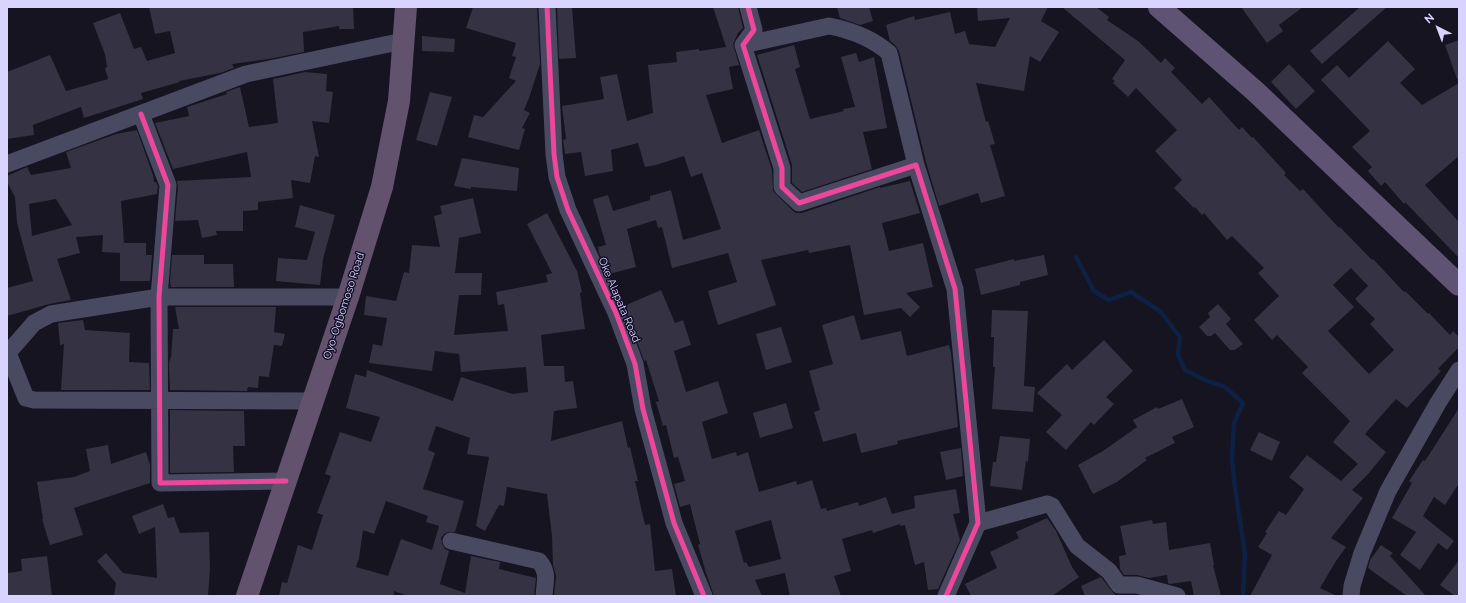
<!DOCTYPE html>
<style>
body{margin:0}
#map{position:relative;width:1466px;height:603px;overflow:hidden;background:#161421;font-family:Raleway,sans-serif}
canvas{display:block}
.frame{position:absolute;inset:0;border:8px solid #d9d4ff;pointer-events:none}
.north{position:absolute;left:1418px;top:8px;width:40px;height:40px;-webkit-text-stroke:3px #130f26;paint-order:stroke;rotate:318deg;font-size:11px;font-weight:700;line-height:16px;text-align:center;color:#d9d4ff}
.north::after{content:'';display:block;margin:auto;width:14px;height:18px;background:#d9d4ff;clip-path:polygon(50% 0,100% 100%,50% 72%,0 100%)}
</style>
<div id="map">
<canvas width="1466" height="603"></canvas>
<div class="frame"></div>
<div class="north">N</div>
</div>
<script>
const g = document.querySelector('canvas').getContext('2d');
g.lineJoin = 'round';
function stroke(path, color, width, dash) { g.strokeStyle = color; g.lineWidth = width; g.lineCap = dash ? 'butt' : 'round'; g.setLineDash(dash || []); g.stroke(path); }
function fillPath(path, color) { g.fillStyle = color; g.fill(path, 'evenodd'); }
function write(font, color, halo, rows, align = 'center') {
  g.font = font + ' Raleway,sans-serif'; g.lineWidth = 3; g.setLineDash([]); g.textBaseline = 'middle'; g.strokeStyle = halo; g.fillStyle = color; for (const [text, x, y, turn = 0] of rows) {
    g.save(); g.translate(x, y); g.rotate((+turn || 0) * Math.PI / 180); g.textAlign = isNaN(turn) ? turn : align; if (halo) g.strokeText(text, 0, 0); g.fillText(text, 0, 0); g.restore();
  }
}
stroke(new Path2D(`
 M1076,257L1094,291L1109,300L1131,292L1160,311L1180,337L1178,355L1185,370L1205,380L1225,387L1243,403L1234,423L1232,458L1235,488L1245,554L1243,596`), '#0d2144', 4.5);
fillPath(new Path2D(`
 M149,7H353L354,29H339V26L303,32L304,52L269,59L232,64L234,68L220,73L179,81L180,82L141,93L143,99L84,118L81,107L33,125L34,135L7,139V72L50,55L66,91L108,79L105,68L107,67L105,54L93,23L120,13L134,49L141,47L147,61L175,53L170,31L155,34Z
 M473,7H537L540,64L529,98L524,110L530,113L522,128L525,129L519,150L468,137L474,115L483,117L516,81L509,78L516,57L512,56L516,43L466,28Z
 M557,7H572L576,58L559,59Z
 M713,7H738L743,28L738,33L733,44L739,65L729,67L733,89L706,95L722,143L759,130L772,170L773,191L792,210L796,213H802L880,187V188L910,181L920,213L882,223L889,251L923,243L933,287L906,293L920,307L910,317L901,308L864,315L850,245L809,253L808,250L761,260L776,305L718,325L708,291L737,282L728,253L672,268L662,227L658,228L656,220L627,229L636,267L609,274L599,253L598,247L606,245L593,200L594,199L608,195L613,211L650,200V196L671,190L683,240L721,229L702,173L691,177L684,156L656,165L645,167L638,143L611,150L613,171L585,176L581,152L565,154L563,140L566,139L562,106L604,99L600,77L617,74L627,121L653,113L648,65L677,62L676,52L699,49V51L726,47Z
 M837,7H869L873,21L860,25L840,18Z
 M977,7H1048L1041,21L1059,32L1040,62L1030,56L1024,91L976,83L986,122L988,121L995,144L990,145L1005,196L981,203L978,193L939,206L926,162L899,51L895,45L890,41L886,25L914,16L915,20L950,12L955,34L965,31L969,44L995,47L1010,18L978,21Z
 M1062,7H1096L1109,17L1107,20L1138,41L1161,63L1165,58L1175,68L1171,72L1202,104L1209,97L1239,130L1242,127L1252,138L1253,137L1286,173L1284,175L1300,191L1303,189L1339,228L1340,227L1372,260L1373,259L1404,292L1405,291L1428,314L1429,313L1450,335L1453,331L1459,337V347L1438,369L1441,371L1407,408L1396,399L1365,434L1386,452L1369,473L1352,490L1363,498L1331,538L1346,547L1336,561L1320,588L1337,596H1250L1272,555L1258,547L1267,533L1265,532L1279,511L1286,515L1304,489L1289,477L1307,455L1341,481L1358,464L1333,442L1350,421L1302,373L1308,367L1277,335L1272,340L1254,320L1279,296L1258,273L1264,268L1232,236L1227,240L1204,213L1202,215L1195,207L1194,208L1174,188L1182,180L1155,151L1177,130L1136,88L1128,97L1113,83L1115,81L1112,79L1125,60ZM1351,268L1368,286L1355,299L1375,319L1370,324L1394,350L1369,374L1328,331L1354,307L1333,285Z
 M1241,7H1303L1279,25L1283,31L1267,43Z
 M1360,7H1387L1322,64L1310,51Z
 M422,36L455,39L454,52L422,51Z
 M1459,40V79H1457L1445,45Z
 M1388,41L1415,69L1400,83L1422,105L1459,83V156L1425,185L1459,222V258L1405,202L1404,204L1385,182L1381,186L1368,171L1372,167L1352,147L1370,131L1321,80L1337,65L1349,78Z
 M794,45L800,67L795,69L810,119L844,111L843,109L855,107L841,57L856,53L859,62L874,57L887,128L863,132L872,169L802,192L792,183V165L757,55Z
 M1289,64L1315,91L1296,109L1271,82Z
 M305,72L327,74L326,91L333,92L329,123L312,121L319,157L315,156L310,183L291,180L293,198L258,202V210L243,211V231H216L217,235L202,238L198,220L175,221L178,186L177,181L251,177L247,152L173,169L155,123L189,116L187,107L227,94L226,92L240,87L249,127L278,123L273,79Z
 M430,92L452,97L437,146L416,140Z
 M137,130L153,175L154,182H156L158,186L157,194L121,201L124,243H146V255H152L150,281H120V253L102,252L103,235L76,237L80,253L57,259L71,300L49,304L7,316V288L33,281L17,223L15,197L7,182V176L27,167L31,175L71,168L66,152L116,134ZM56,199L72,225L32,236L29,204Z
 M462,158L519,168L517,191L471,187V189L454,186Z
 M473,198L481,233L459,238L455,273H482L481,295H459L454,335L508,331L504,304L498,305L496,292L548,282L546,275L552,273L527,224L547,213L577,271L582,292L580,293L585,329L541,335L544,366H564L565,382L573,381L577,408L554,411L551,441L622,421L628,448L630,447L638,481H635L645,525L650,524L655,571L672,569L676,596H554L556,576L553,565L552,536L547,494L507,487L504,506L499,505L485,531L476,526L489,457L467,454L470,438L436,426L428,450L435,453L423,489L464,501L455,532H448L444,534L441,538L442,544L445,549L449,551L440,584L465,593L471,556L500,562L499,569L536,578L534,596H408L394,591V596H279L282,582L287,583L298,545L312,550L323,515L317,513L331,476L325,474L340,432L371,442L380,417L346,408L355,374L366,377L367,370L453,401L461,377L512,394L528,392L526,367L461,372L459,354L435,351L432,371L369,363L373,344L382,346L387,318L364,315L366,296L396,301L404,272L409,273L412,245L440,247L434,216L442,214L440,206ZM386,501L428,516L426,522L439,526L432,550L401,539L388,576L356,567L359,558L363,530L374,534Z
 M300,205L335,215L323,259L320,285L276,281L278,258L307,260L315,232L295,227Z
 M172,255H204V264H233L234,287H171L170,281Z
 M1044,255L1048,275L1020,282V285L981,295L975,269L1014,259V261Z
 M661,290L675,323L683,320L691,345L674,351L686,392L718,381L728,413L702,422L712,459L736,452L737,456L748,452L759,492L796,481L797,485L812,480L821,509L826,508L827,511L858,502L859,506L886,497L892,514L915,508L914,496L956,489L960,513L953,514L960,540L938,589L928,590L924,562L915,565L905,525L900,526V524L873,533L872,530L842,539L851,571L834,576L841,596H790L785,573L755,580L762,596H714L706,573L698,545L700,544L690,504L680,507L674,484L685,481L678,457L674,458L666,425L663,426L656,402L659,401L646,360L644,361L624,306ZM771,520L781,559L749,567L746,562L744,563L735,531Z
 M1218,304L1231,319L1226,324L1243,344L1235,350H1230L1215,333L1211,336H1207L1199,327L1210,317L1208,313Z
 M175,307H276L274,332L285,334L282,346L274,345L269,377L259,376L258,388L248,387L247,391L170,390L169,363L171,357L173,329H179Z
 M992,310L1028,311L1024,386L1035,387L1033,412L992,409L995,367H993L994,337H991Z
 M854,315L861,340L901,331L907,356L949,345L951,353L958,427L897,441L898,444L861,453L856,433L823,442L814,412L820,410L809,371L833,364L822,325Z
 M83,320L85,330L130,333L129,362L149,363L150,390H61L64,344L60,345L58,323Z
 M781,327L792,362L766,370L756,334Z
 M1104,340L1133,371L1106,397L1114,404L1094,425L1091,422L1066,450L1046,432L1062,415L1037,393L1067,364L1072,370Z
 M1182,399L1194,427L1172,437L1175,443L1145,458L1147,460L1117,482L1093,494L1078,465L1103,451L1137,427L1133,420L1157,407L1158,409Z
 M786,403L793,428L760,438L753,413Z
 M1459,408V483L1445,505L1434,497L1423,516L1454,541L1447,550L1438,543L1420,570L1400,555L1416,532L1392,518L1412,483L1409,481L1423,460L1425,461Z
 M170,410L244,411L245,446H233L234,472L170,473Z
 M1259,432L1280,442L1272,461L1250,450Z
 M1000,436L1030,439L1028,462L1026,461L1022,490L990,486L993,462H996Z
 M108,445L111,464L146,452L150,465V483L74,508L83,535L50,545L42,519H43L37,482L74,477L90,471L86,449Z
 M961,448L963,476L946,480L940,452Z
 M163,504L168,518L174,517L180,533L209,532L210,569L208,596H114L116,583L97,561L106,553L123,573L157,578L155,527L139,534L132,516Z
 M1047,518L1056,531L1072,567L1079,577L1052,596H971L965,584L997,568L990,552L1019,538L1016,532Z
 M1152,520L1153,524L1166,522L1169,550L1210,543L1214,565H1213L1221,596H1194L1191,581L1170,584L1168,583L1167,575L1149,578L1137,575H1124L1120,569L1119,556L1126,555L1120,526Z
 M1381,545L1393,553L1390,556L1426,596H1407L1368,568L1370,560Z
 M47,556L52,596H7V573L22,571L21,559Z
 M1459,560V596H1455L1440,585Z
 M1101,577L1116,596H1085L1081,586Z`), '#343243');
stroke(new Path2D(`
 M547,7L554,154L557,177L568,210L616,313L635,364L643,409L674,523L704,596
 M748,7L754,30L743,45L782,168V187L799,203L916,165L955,289L978,523L946,596
 M743,45L829,26C850,30 873,39 889,53L916,165
 M141,114L168,185L159,297L160,483L286,481
 M7,164L246,74L403,41
 M8,353L26,398L34,400L313,401
 M7,354L34,323L51,314L159,297H348
 M978,523L1047,504L1052,506L1077,546L1109,571L1119,585H1137L1177,596
 M451,541L539,561C549,573 545,581 544,596
 M1351,596L1352,586L1362,553L1388,491L1438,403L1459,370`), '#4a4962', 17);
stroke(new Path2D(`
 M1159,7L1256,92L1459,285`), '#5e5373', 22);
stroke(new Path2D(`
 M247,596L348,297L382,187L399,101L406,7`), '#62526e', 22);
stroke(new Path2D(`
 M547,7L554,154L557,177L568,210L616,313L635,364L643,409L674,523L704,596
 M748,7L754,30L743,45L782,168V187L799,203L916,165L955,289L978,523L946,596
 M141,114L168,185L159,297L160,483L286,481`), '#ed469a', 5);
write('11px', '#d9d4ff', '#130f26', [
 ["Oke Alapata Road",619,300,67],
 ["Oyo-Ogbomoso Road",344,306,-72]
]);
</script>
